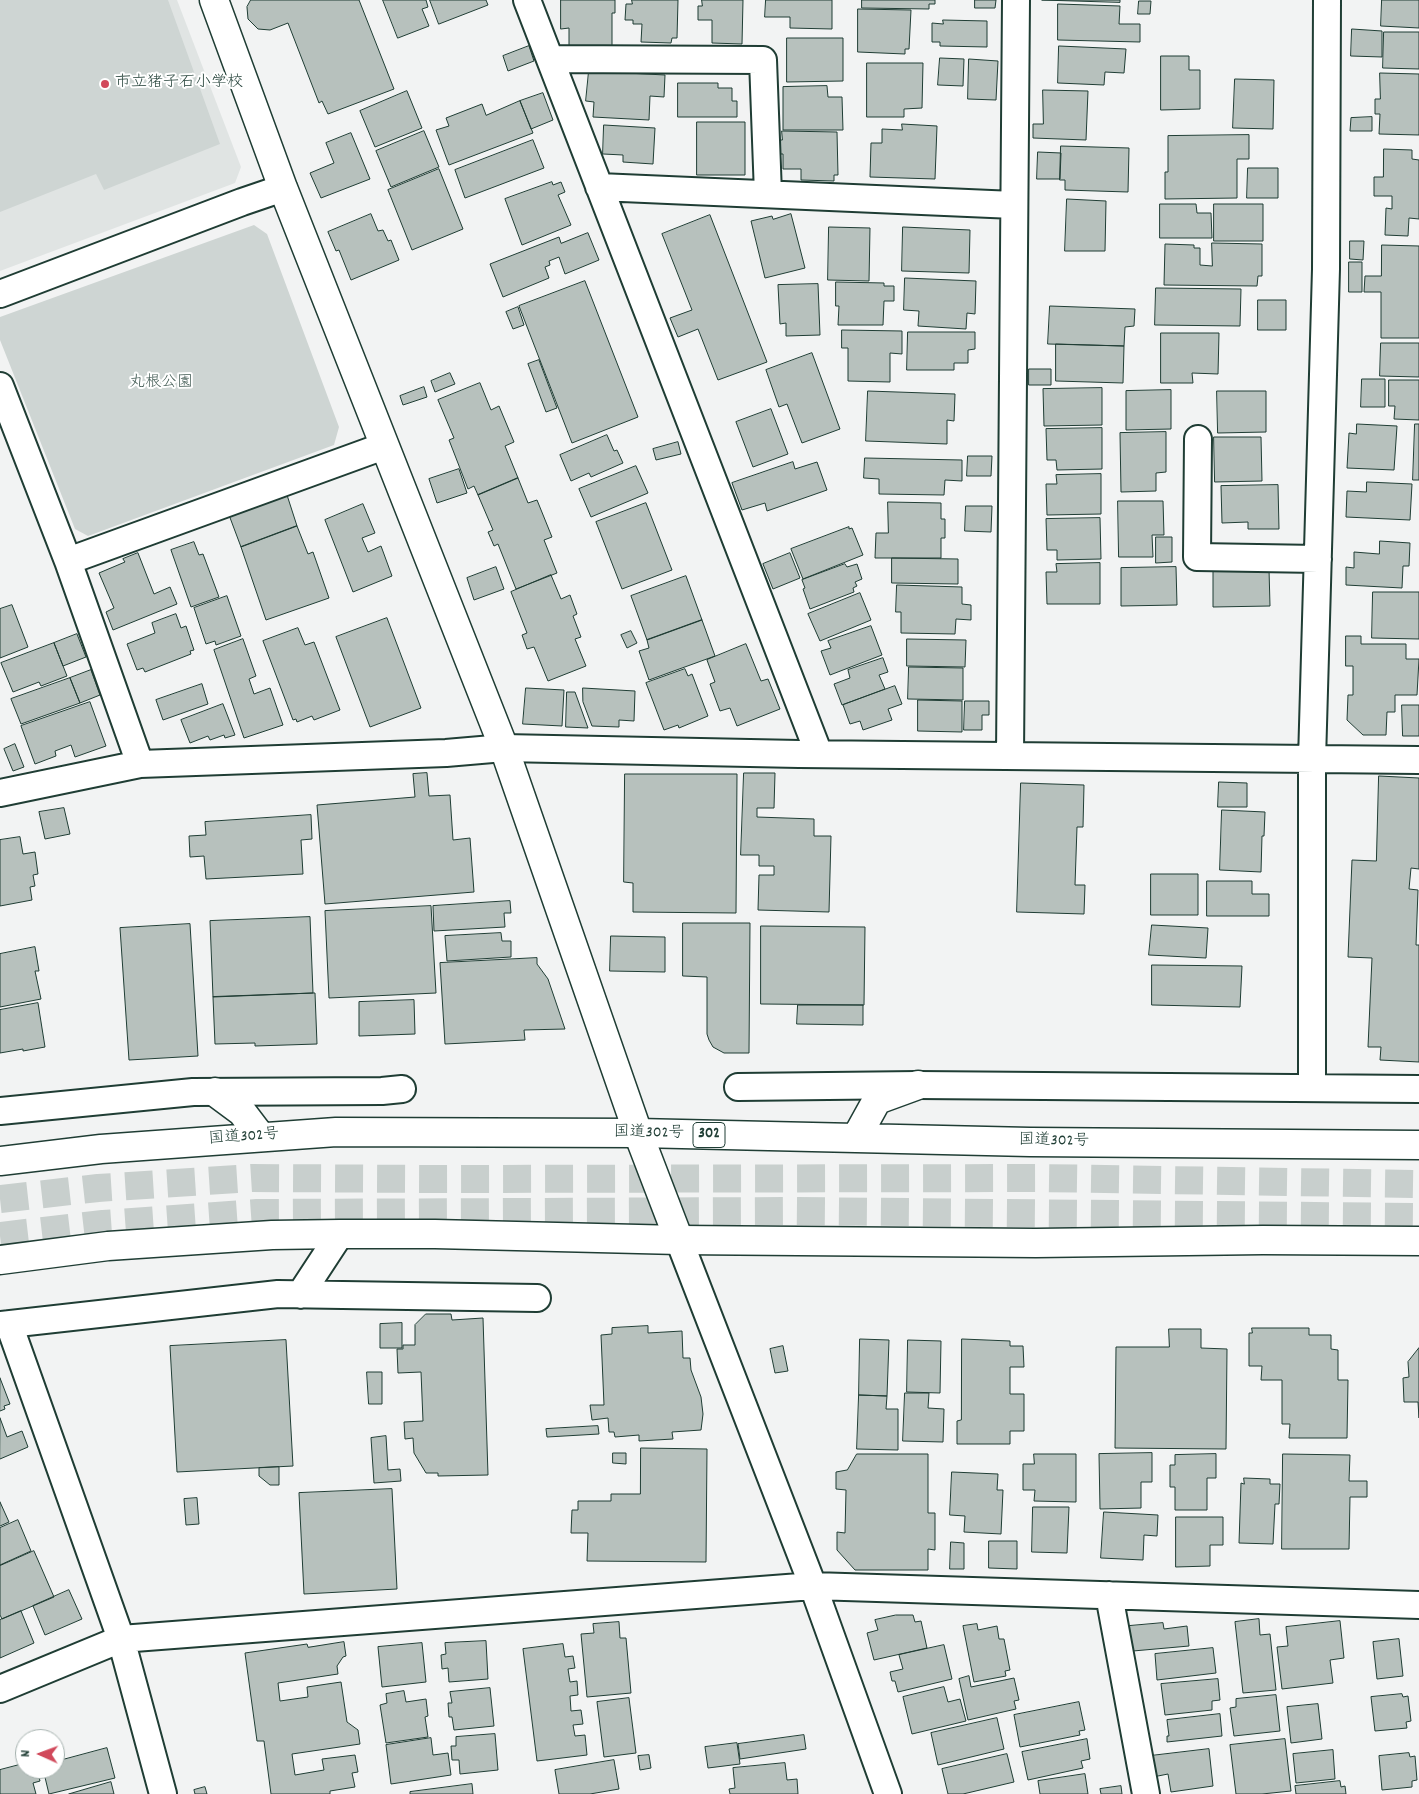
<!DOCTYPE html>
<meta charset="utf-8">
<style>
body{margin:0}
#map{position:relative;width:1419px;height:1794px;overflow:hidden;background:#f2f3f3;font-family:Dekko,sans-serif}
canvas{display:block}
.north{position:absolute;left:15px;top:1729px;width:50px;height:50px;box-sizing:border-box;background:#fff;border:1px solid #a5b1ae;border-radius:50%;rotate:272deg;font-size:14px;font-weight:700;line-height:20px;text-align:center;color:#1f3d34}
.north::after{content:'';display:block;margin:auto;width:18px;height:22px;background:#d1495b;clip-path:polygon(50% 0,100% 100%,50% 72%,0 100%)}
</style>
<div id="map">
<canvas width="1419" height="1794"></canvas>
<div class="north">N</div>
</div>
<script>
const g = document.querySelector('canvas').getContext('2d');
g.lineJoin = 'round';
function fillPath(path, color) { g.fillStyle = color; g.fill(path, 'evenodd'); }
function stroke(path, color, width, dash) { g.strokeStyle = color; g.lineWidth = width; g.lineCap = dash ? 'butt' : 'round'; g.setLineDash(dash || []); g.stroke(path); }
function write(font, color, halo, rows, align = 'center') {
  g.font = font + ' Dekko,"Klee One",sans-serif'; g.lineWidth = 4; g.setLineDash([]); g.textBaseline = 'middle'; g.strokeStyle = halo; g.fillStyle = color; for (const [text, x, y, turn = 0] of rows) {
    g.save(); g.translate(x, y); g.rotate((+turn || 0) * Math.PI / 180); g.textAlign = isNaN(turn) ? turn : align; if (halo) g.strokeText(text, 0, 0); g.fillText(text, 0, 0); g.restore();
  }
}
fillPath(new Path2D(`
 M0,0H177L241,167L235,183L0,271Z`), '#e0e4e3');
fillPath(new Path2D(`
 M0,0H168L220,144L104,190L96,174L0,212Z
 M254,225L267,234L339,427L334,445L88,536L75,529L0,340V317Z`), '#ced5d3');
const building = new Path2D(`
 M251,0H359L394,89L328,114L322,101L319,103L288,23L270,30L258,29L248,19L247,7Z
 M383,0H426L428,7L422,9L429,26L398,38Z
 M430,0H486L488,5L439,24Z
 M561,0H615V13H612V46H569V28L561,29Z
 M632,0H678L677,38H672L671,43L641,42L642,24H633V20H625L626,4H632Z
 M702,0H743L742,44L712,43V20H698V6H702Z
 M766,0H832V29L790,28V17H765Z
 M862,0H935V4H929V9L862,8Z
 M975,0H996L995,8H975Z
 M1042,0H1120V2Z
 M1382,0H1419V28L1381,26Z
 M1139,1H1151L1150,14H1138Z
 M1058,4L1120,6L1119,24H1140V42L1058,40Z
 M858,9L911,10L909,49H905V54L858,52Z
 M943,20L987,21V47L940,46V42H932V23L943,24Z
 M1352,29L1382,31V57L1351,56Z
 M1384,32H1419V69L1383,68Z
 M787,38H843V81L787,82Z
 M529,46L534,61L508,71L503,56Z
 M1059,46L1126,49L1124,73L1105,72L1104,85L1058,83Z
 M1161,56H1189V70H1200V109L1161,110Z
 M940,58L964,59L963,86L938,85Z
 M969,59L998,61L996,100L968,99Z
 M867,63H923L922,108L904,109V117H867Z
 M589,71L665,75L664,97L650,96L649,120L593,117L594,102L586,101Z
 M1380,73L1419,74V135L1379,134L1380,114H1375V99H1380Z
 M1235,79L1274,80L1273,129L1233,128Z
 M678,83H718V88H732V101H737V117H678Z
 M827,86L828,97H842L843,130H783V87Z
 M1043,90L1088,91L1086,140L1033,138V124H1043Z
 M407,91L422,128L375,147L360,111Z
 M543,93L553,120L531,129L520,101Z
 M520,101L533,133L449,165L436,130L449,126L446,118L482,104L486,115Z
 M1372,117V131H1350L1351,118Z
 M697,122H745V175H697Z
 M902,124L937,126L935,179L870,177L871,143H882V129L902,130Z
 M604,125L655,128L653,164L623,162V155L603,154Z
 M424,131L439,167L391,187L376,151Z
 M782,131L837,132L838,175H834V181L801,180V169H783V154H779V140H782Z
 M351,133L370,179L321,198L310,173L334,163L326,143Z
 M1249,135V159H1237V198L1165,199V172H1168V136Z
 M533,140L544,168L465,198L455,170Z
 M1061,146L1129,148L1128,192L1065,190V180H1060Z
 M1384,149L1412,150V159L1419,160V219L1409,218L1408,236L1385,235L1386,208L1392,209V196H1374V177H1383Z
 M1038,152L1061,153L1060,179H1037Z
 M1248,168H1278V198H1247Z
 M439,169L463,229L412,250L388,190Z
 M552,182L553,185L561,182L565,192L558,195L571,225L522,245L505,199Z
 M1067,199L1106,201L1105,251H1065Z
 M1160,204H1196L1197,213H1211L1212,238H1160Z
 M1214,204H1263V241H1214Z
 M371,214L378,231L383,230L388,241L391,240L399,260L351,280L339,250L336,251L328,232Z
 M791,214L805,268L765,278L751,221L772,216L773,219Z
 M710,215L767,362L718,380L698,329L678,337L670,318L692,310L662,234Z
 M829,227L870,228L869,281L828,280Z
 M903,227L970,230L969,273L902,271Z
 M588,233L599,260L565,274L559,257L549,261L550,265L545,267L549,278L503,297L490,264L559,237L561,243Z
 M1350,241H1364L1363,260L1350,259Z
 M1212,243L1262,244V276H1258L1257,286L1164,285L1165,244L1194,245V248H1200V265L1212,266Z
 M1382,245L1419,246V338H1381V292H1364L1365,276H1381Z
 M1349,262H1362V292H1349Z
 M905,278L976,281L975,314L967,313L966,329L918,326L919,311L904,310Z
 M585,281L638,417L572,443L519,306Z
 M836,282L884,283V286H894V301H884L883,325H838L839,306H836Z
 M818,284L820,335L786,336V323L780,324L778,285Z
 M1156,288L1241,289L1240,326L1155,325Z
 M1258,300H1286V330H1258Z
 M1050,306L1135,309L1134,326L1125,327L1124,346L1048,344Z
 M518,307L524,325L513,329L506,312Z
 M842,330L902,331V354L890,353V382L848,381V348H842Z
 M908,332H975V349L968,350V363H954V370H907Z
 M1161,333H1219L1218,374L1192,373L1193,383H1161Z
 M1381,343H1419V377L1380,376Z
 M1056,344L1124,346L1123,383L1056,381Z
 M812,353L840,429L802,443L787,404L779,407L766,370Z
 M539,360L557,408L546,412L528,364Z
 M1029,369H1051V385H1029Z
 M450,373L455,384L435,392L431,381Z
 M1362,379H1385V407H1361Z
 M1389,380H1419V420L1394,419L1395,406H1389Z
 M480,383L491,410L499,406L514,442L505,446L518,478L478,495L474,486L468,489L449,440L454,438L438,400Z
 M424,387L427,397L403,405L400,396Z
 M1102,388V425L1044,426L1043,389Z
 M1171,390V429L1126,430V391Z
 M868,391L955,394L954,421L947,420V444L866,441Z
 M1217,391H1266V432L1218,433Z
 M771,409L788,454L753,467L736,422Z
 M1357,424L1397,426L1394,470L1347,468L1349,433L1356,434Z
 M1415,424H1419V480H1413Z
 M1102,428V469L1057,470L1056,460H1047L1046,429Z
 M1166,432V472L1156,473V491L1121,492L1120,433Z
 M607,435L614,451L617,450L623,463L591,477L589,473L571,481L560,455Z
 M1214,437H1261L1262,481L1215,482Z
 M678,442L681,454L656,460L653,449Z
 M968,456H992L991,476H967Z
 M865,458L962,460V481L945,480L944,495L879,494V479L864,478Z
 M793,462L795,469L817,462L827,490L767,511L765,503L742,510L732,483Z
 M636,466L648,493L591,517L579,489Z
 M459,469L467,493L437,503L429,479Z
 M1101,474V514L1047,515L1046,484H1057L1056,475Z
 M518,478L528,503L537,500L552,537L544,540L557,573L516,589L498,544L494,546L488,532L493,530L478,495Z
 M1367,482L1412,484L1410,520L1346,517L1347,491L1366,492Z
 M1278,485L1279,529H1248V522L1222,523L1221,486Z
 M287,495L297,526L241,547L229,515Z
 M1118,501H1163L1164,535H1152L1153,557H1119Z
 M888,502L941,503V519H945V538H941V558H875L876,533H888Z
 M646,503L672,570L622,589L596,522Z
 M363,504L375,533L362,538L368,552L381,546L392,576L353,592L325,520Z
 M966,506H992L991,532L965,531Z
 M1100,518L1101,559L1057,560V550H1047L1046,519Z
 M297,526L308,554L313,552L329,598L266,620L241,547Z
 M849,527V529L852,528L863,555L803,579L791,549Z
 M1156,537H1172V562L1156,563Z
 M1380,541L1410,543L1409,566H1403L1402,588L1346,585V567L1354,568V552L1379,554Z
 M194,542L199,555L203,554L219,597L191,607L171,550Z
 M138,553L154,594L170,587L177,604L113,630L106,612L114,608L99,573L125,562L123,559Z
 M790,553L800,578L773,589L763,564Z
 M892,558L958,559V584L892,583Z
 M1100,563V604H1047L1046,572H1057L1056,564Z
 M845,564L847,567L857,564L862,579L855,582L857,586L853,588L854,592L810,609L803,589L805,588L802,580Z
 M496,567L504,589L474,600L467,578Z
 M1176,567L1177,605L1121,606V568Z
 M1269,569L1270,606L1213,607V570Z
 M551,575L561,599L570,595L577,614L573,616L581,637L575,639L586,666L548,681L534,647L527,649L522,635L527,633L511,592Z
 M686,576L702,620L647,640L631,596Z
 M897,585L962,587V604L971,605V620L956,619L955,634L901,633V612H896Z
 M1373,592H1419V639L1372,638Z
 M860,593L871,620L820,641L808,614Z
 M227,596L241,636L216,645L215,641L206,644L194,608Z
 M12,605L28,647L0,658V609Z
 M176,614L181,628L186,626L194,650L190,651L191,654L145,672L143,668L137,670L127,644L155,633L152,623Z
 M387,618L421,708L370,727L336,637Z
 M702,620L715,656L649,680L639,651L649,648L647,640Z
 M871,626L882,655L830,675L821,651L831,648L828,641Z
 M298,628L305,645L314,642L340,710L314,720L312,716L297,722L296,719L293,720L263,641Z
 M631,631L637,643L627,648L621,635Z
 M77,634L86,657L63,666L54,643Z
 M1346,636H1361V644H1406V659H1419L1417,695H1395V712H1387L1386,735H1363L1347,720L1348,695H1353V666H1346Z
 M243,639L256,676L249,679L254,694L270,688L283,725L244,738L214,650Z
 M907,639L966,640L965,667L907,666Z
 M54,643L67,676L41,686L39,682L13,692L1,663Z
 M746,644L761,681L768,679L780,709L737,726L730,708L720,711L710,684L715,682L707,660Z
 M883,658L888,672L879,675L885,689L842,705L834,684L850,678L848,670Z
 M909,667L963,668V700L908,699Z
 M685,669L688,676L692,674L708,716L679,728L678,725L664,730L646,683Z
 M91,670L100,695L80,703L70,678Z
 M70,678L80,703L21,724L11,699Z
 M202,684L208,704L163,720L156,700Z
 M895,686L902,704L888,709L892,720L863,730L860,721L850,724L843,705Z
 M526,688L564,690L562,726L523,724Z
 M583,688L635,691L634,721L619,720V727L592,726L583,702Z
 M567,692H575L588,728L566,727Z
 M918,700L962,701V732L918,731Z
 M965,701H989V715H982V730H964Z
 M90,702L106,746L75,757L71,745L55,751L56,756L35,764L21,726Z
 M223,704L235,735L225,738L224,735L210,740L208,736L190,743L181,720Z
 M1402,705H1419V736H1403Z
 M15,744L24,767L13,771L4,749Z
 M427,773L429,796L450,795L453,840L470,838L474,892L325,904L317,805L415,797L413,774Z
 M744,773H775L774,808H757V817L814,819V836H831L829,912L758,910L759,875H774V866H759V855H741Z
 M625,774H737L736,913L633,912V883L624,882Z
 M1379,776L1419,778V869L1411,868L1409,889L1418,890L1416,945H1419V1062L1380,1060L1381,1047H1368L1372,958L1348,957L1352,860L1376,861Z
 M1219,782L1247,783V807H1218Z
 M1021,783L1084,785L1083,827H1077L1075,885H1085L1084,914L1017,912Z
 M64,808L70,834L45,839L39,812Z
 M1222,810L1265,812L1264,836H1262L1261,872L1220,870Z
 M311,815L312,839L301,840L303,874L206,879L204,856L190,857L189,836L206,835L205,822Z
 M20,837L23,854L35,852L38,874L33,875L35,886L30,887L32,900L0,906V840Z
 M1151,874H1198V915H1151Z
 M1207,881H1252V894H1269V916H1207Z
 M510,901L511,913H504L505,927L434,931L433,906Z
 M431,906L436,993L329,998L325,911Z
 M310,917L313,993L213,997L210,921Z
 M683,923H750L749,1053H724L713,1047L709,1040L707,1034V977L683,976Z
 M190,924L198,1056L129,1060L120,928Z
 M1152,925L1208,928L1206,958L1149,955Z
 M761,926L865,927L864,1005L761,1004Z
 M501,933L502,941H511V957L447,961L445,936Z
 M611,936L665,937V972L610,971Z
 M35,947L39,971H35L41,999L0,1007V954Z
 M537,958V964L548,979L565,1029L524,1030L525,1040L445,1044L440,963Z
 M1152,965L1242,966L1240,1007L1152,1005Z
 M313,993H315L317,1044L255,1046V1043L215,1044L213,997Z
 M414,1000L415,1034L359,1036V1002Z
 M38,1003L45,1047L23,1051V1049L0,1053V1010Z
 M798,1005H863V1025L797,1024Z
 M426,1314H451L452,1320L483,1318L488,1475L438,1476V1473H426L414,1453L413,1438L405,1439L404,1422L423,1421L421,1372L398,1373L397,1349H403V1345H415V1325Z
 M402,1323V1348H380V1324Z
 M648,1326V1333L682,1331L683,1358H690L691,1370L701,1397L703,1414L701,1430L672,1432L673,1439L639,1441V1435L615,1437L614,1432H609L608,1418L592,1420L590,1405H604L601,1335L612,1334V1328Z
 M1252,1328H1309V1335H1331V1349L1338,1350V1380H1348L1347,1438H1289L1290,1424H1282V1380H1261L1262,1366H1249V1333H1252Z
 M1169,1329H1201V1348L1227,1349L1226,1449L1115,1448L1116,1347H1169Z
 M860,1339L889,1340L887,1396L859,1395Z
 M962,1339L1010,1341V1346H1023L1024,1367H1010V1394H1024V1431H1010V1444H957V1421L961,1420Z
 M286,1340L293,1466L177,1472L170,1346Z
 M908,1340L941,1341L940,1393L907,1392Z
 M783,1346L788,1371L775,1373L770,1349Z
 M1419,1348V1418L1418,1402H1404L1403,1378L1409,1377L1408,1362Z
 M367,1372H382V1404H369Z
 M0,1378L10,1404L4,1406L5,1409L0,1411Z
 M905,1393H929L928,1408L944,1409L943,1442L903,1441Z
 M859,1395L887,1396L886,1409H898V1450L857,1449Z
 M0,1418L7,1437L22,1431L28,1447L0,1459Z
 M598,1426L599,1434L547,1437L546,1429Z
 M386,1436L388,1470L400,1469L401,1481L374,1483L371,1438Z
 M641,1448L707,1449L706,1562L587,1561L588,1533H571L572,1510H578V1501H611V1494H640Z
 M613,1453H626V1464L613,1463Z
 M1152,1453V1482H1141V1508L1100,1509L1099,1454Z
 M857,1454H928V1513H935V1550L928,1549V1570H855L837,1550V1532L845,1533L846,1490L836,1489V1472L847,1470Z
 M1034,1454H1076V1502L1034,1501L1035,1490H1023V1464H1034Z
 M1216,1454V1478H1207V1510H1175V1487H1170V1465H1175V1455Z
 M1283,1454L1350,1455L1349,1481H1367V1497H1350L1349,1549H1282Z
 M279,1467V1485H270L259,1476V1468Z
 M952,1472L998,1474L997,1490H1003L1001,1534L964,1532L965,1516L950,1515Z
 M1244,1478L1270,1479V1484H1280L1279,1504H1275L1273,1544L1239,1543L1241,1483L1244,1484Z
 M392,1489L397,1589L304,1594L299,1493Z
 M197,1498L199,1524L186,1525L184,1499Z
 M0,1502L9,1522L0,1526Z
 M1033,1507H1069L1067,1553L1032,1552Z
 M1104,1512L1158,1515L1157,1536L1144,1535L1143,1560L1101,1558Z
 M1176,1517H1223V1545H1210V1566L1176,1567Z
 M18,1520L31,1551L0,1565V1528Z
 M989,1541H1017V1569L989,1568Z
 M951,1542L964,1543V1569H950Z
 M34,1551L54,1597L2,1619L0,1615V1566Z
 M69,1590L82,1619L45,1635L33,1606Z
 M21,1611L34,1643L0,1658V1620Z
 M896,1615H913L915,1622L921,1621L927,1648L874,1660L867,1633L878,1630L875,1620Z
 M1259,1619L1260,1635L1270,1634L1276,1690L1243,1693L1235,1622Z
 M1340,1621L1344,1658L1330,1660L1333,1683L1282,1689L1277,1647L1288,1646L1286,1627Z
 M619,1622L620,1638H626L631,1693L587,1697L581,1634L594,1633L593,1624Z
 M1163,1623L1164,1629L1187,1626L1189,1646L1133,1651L1129,1626Z
 M977,1624L978,1630L997,1626L999,1639H1004L1010,1670L1005,1671L1006,1676L974,1682L963,1626Z
 M1399,1639L1403,1676L1377,1679L1373,1642Z
 M486,1641L488,1679L449,1682L448,1668L442,1669L441,1655L446,1654L445,1643Z
 M344,1642L346,1656L343,1657L337,1666L338,1674L278,1683L280,1701L308,1697L307,1687L341,1682L347,1722L358,1730L360,1744L292,1754L295,1775L324,1770L322,1759L355,1755L358,1772L352,1773L355,1787L330,1791V1794H271L264,1741H257L245,1653L307,1644L308,1647Z
 M422,1643L426,1682L382,1687L378,1647Z
 M563,1644L565,1657L573,1656L575,1668L568,1669L570,1682L577,1681L578,1695L570,1696L571,1711L581,1710L583,1724L573,1725L575,1736L585,1735L587,1755L537,1761L523,1649Z
 M944,1645L952,1679L898,1692L895,1681H892L890,1672L903,1669L899,1655Z
 M1213,1648L1216,1673L1157,1680L1155,1654Z
 M969,1676L971,1687L1014,1678L1019,1700L1014,1701L1016,1709L968,1720L959,1679Z
 M1218,1679L1220,1700L1212,1701V1710L1165,1715L1161,1684Z
 M944,1687L948,1702L960,1699L966,1721L912,1734L903,1697Z
 M490,1688L494,1726L454,1730L452,1717H449L448,1703H452L450,1692Z
 M404,1691L406,1702L426,1699L428,1716L425,1717L428,1737L386,1743L380,1705L387,1703L386,1694Z
 M1402,1694L1403,1697L1408,1696L1411,1721L1406,1722L1407,1728L1375,1731L1371,1697Z
 M1276,1695L1280,1731L1234,1736L1230,1708L1236,1707V1699Z
 M629,1698L636,1753L604,1757L597,1702Z
 M1079,1702L1085,1730L1079,1731L1080,1735L1020,1747L1014,1715Z
 M1318,1704L1322,1739L1291,1743L1287,1707Z
 M1220,1714L1222,1736L1167,1742V1736H1169L1167,1720Z
 M997,1718L1004,1749L938,1765L931,1733Z
 M495,1734L498,1770L460,1774L459,1760H452L451,1746H456V1737Z
 M804,1735L806,1749L740,1759L738,1744Z
 M431,1738L433,1755L448,1753L451,1775L391,1784L386,1745Z
 M1087,1739L1090,1759L1081,1761L1083,1768L1028,1780L1022,1752Z
 M1285,1739L1291,1791L1262,1794H1236L1230,1745Z
 M737,1743L740,1764L708,1768L705,1747Z
 M107,1748L115,1778L49,1794L43,1769H55V1762Z
 M1209,1749L1213,1786L1171,1792L1168,1774L1153,1777L1150,1756Z
 M1333,1750L1335,1779L1296,1783L1293,1754Z
 M1409,1753L1410,1757L1415,1756L1417,1780L1412,1781V1787L1382,1790L1379,1756Z
 M1007,1754L1014,1782L963,1794H948L942,1769Z
 M649,1755L651,1768L640,1770L638,1756Z
 M614,1760L619,1789L590,1794H559L555,1770Z
 M785,1763L787,1780L797,1779L798,1794H730L729,1789L735,1788L733,1768Z
 M23,1764L24,1770L37,1769L40,1781L33,1783L36,1794H0V1770Z
 M1085,1774L1088,1794H1040L1038,1781Z
 M1340,1781L1341,1787L1345,1786L1346,1794H1296L1295,1786Z
 M111,1782L114,1794H69Z
 M472,1784L473,1794H410V1792Z
 M1121,1786L1122,1794H1101L1100,1789Z
 M205,1787L207,1794H195L194,1790Z`);
fillPath(building, '#b7c1bd');
stroke(building, '#1f3d34', 1);
stroke(new Path2D(`
 M0,1199L98,1188L252,1178L441,1179L1041,1178L1419,1184
 M0,1236L103,1224L257,1213L793,1211L1419,1217`), '#c8cfcd', 28, [28, 14]);
const minor = new Path2D(`
 M527,0L819,754
 M550,59L763,60L768,194
 M599,187L1014,205
 M0,294L242,202L283,188
 M0,386L68,561L140,764
 M1198,439L1197,557L1318,559
 M68,561L384,446
 M1010,756L1016,0
 M0,793L140,764L446,753L504,748L799,754L1419,760
 M738,1087L918,1085L1419,1089
 M1312,1087V760L1326,269L1327,0
 M0,1111L193,1092L382,1091L402,1089
 M679,1240L813,1586L888,1794
 M300,1295L340,1234
 M9,1324L121,1639L163,1794
 M0,1325L278,1294L537,1298
 M1109,1595L1146,1794
 M0,1689L121,1639L813,1586L1419,1605`);
const tertiary = new Path2D(`
 M214,0L283,188L504,748L638,1133L679,1240`);
const trunk = new Path2D(`
 M215,1092L242,1112L261,1137
 M856,1138L877,1100L918,1085
 M0,1161L101,1149L336,1132L638,1133L1030,1142L1419,1145
 M0,1260L108,1246L272,1235L340,1234H435L679,1240L1036,1243L1263,1240L1419,1241`);
stroke(minor, '#1f3d34', 30);
stroke(tertiary, '#1f3d34', 31);
stroke(trunk, '#1f3d34', 31);
stroke(minor, '#fff', 26);
stroke(tertiary, '#fff', 28);
stroke(trunk, '#fff', 28);
for (const [x, y, r, color] of [
 [105,84,5,"#d1495b"]
]) { const dot = new Path2D(); dot.arc(x, y, r, 0, 2 * Math.PI); g.fillStyle = color; g.fill(dot); stroke(dot, '#fff', 2); }
for (const [x, y, w] of [
 [709,1135,32]
]) { const box = new Path2D(); box.roundRect(x - w / 2, y - 12.5, w, 25, 4); g.fillStyle = '#fff'; g.fill(box); stroke(box, '#1f3d34', 1); }
write('bold 15px', '#1f3d34', null, [
 ["302",709,1135]
]);
write('16px', '#1f3d34', '#fff', [
 ["市立猪子石小学校",115,84]
], 'left');
write('16px', '#425b54', '#fff', [
 ["丸根公園",161,384]
]);
write('16px', '#1f3d34', '#fff', [
 ["国道302号",649,1134,1],
 ["国道302号",244,1138,-4],
 ["国道302号",1054,1142,1]
]);
</script>
